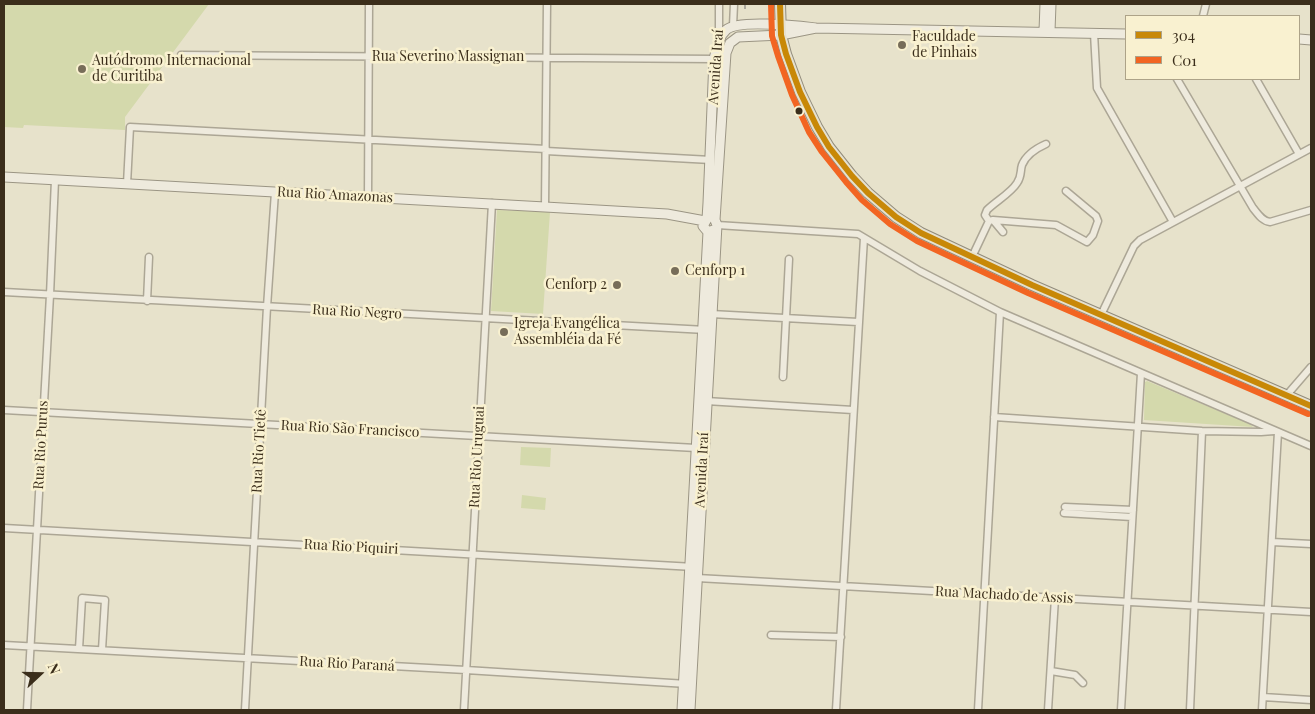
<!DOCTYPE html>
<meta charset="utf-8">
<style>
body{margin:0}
#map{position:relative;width:1315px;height:714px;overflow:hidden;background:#e7e2cb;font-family:"Playfair Display",serif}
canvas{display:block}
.frame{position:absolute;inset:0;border:5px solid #3b2e1b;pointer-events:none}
.legend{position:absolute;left:1125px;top:15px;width:175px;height:65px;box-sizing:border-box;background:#f9f1d0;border:1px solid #ada388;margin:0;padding:6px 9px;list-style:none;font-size:15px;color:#3b2e1b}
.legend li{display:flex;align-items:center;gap:10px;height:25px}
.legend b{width:25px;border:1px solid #ada388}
.north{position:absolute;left:15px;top:649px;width:50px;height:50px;-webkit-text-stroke:4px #f9f1d0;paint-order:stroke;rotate:69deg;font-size:14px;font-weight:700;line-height:20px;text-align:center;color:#3b2e1b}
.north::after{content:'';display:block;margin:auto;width:18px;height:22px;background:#3b2e1b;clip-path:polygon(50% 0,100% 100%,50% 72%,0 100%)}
</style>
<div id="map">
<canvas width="1315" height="714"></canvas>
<div class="frame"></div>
<ul class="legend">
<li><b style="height:6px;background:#c88807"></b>304</li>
<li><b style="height:6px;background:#f26522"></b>C01</li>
</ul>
<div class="north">N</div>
</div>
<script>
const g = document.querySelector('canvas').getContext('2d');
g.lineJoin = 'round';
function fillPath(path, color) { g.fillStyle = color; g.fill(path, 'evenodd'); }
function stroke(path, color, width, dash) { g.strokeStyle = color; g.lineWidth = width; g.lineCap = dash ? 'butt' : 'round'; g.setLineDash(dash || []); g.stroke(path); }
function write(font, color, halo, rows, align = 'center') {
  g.font = font + ' "Playfair Display",serif'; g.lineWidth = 5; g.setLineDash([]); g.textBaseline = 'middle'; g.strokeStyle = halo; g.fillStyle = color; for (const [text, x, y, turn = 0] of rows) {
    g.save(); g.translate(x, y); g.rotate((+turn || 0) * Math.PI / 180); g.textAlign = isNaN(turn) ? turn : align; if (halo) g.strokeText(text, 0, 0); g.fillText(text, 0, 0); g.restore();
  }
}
fillPath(new Path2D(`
 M4,4H209L125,117V130L24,125L23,128L4,127Z
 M497,210L550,212L543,314L491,311Z
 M1147,381L1250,424L1253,427L1144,420L1145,382Z
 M521,447L551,448L550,467L520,465Z
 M522,495L546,498L545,510L521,508Z`), '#d4d9ac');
const street = new Path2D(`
 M1203,16L1206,4
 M733,26L734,4
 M1094,33L1097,88L1173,222
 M719,37V4
 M181,55L714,59
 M1177,79L1253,208C1258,214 1262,221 1270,222L1311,210
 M1256,79L1299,154
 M546,151L711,160
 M127,184L130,127L546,149
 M368,197L369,4
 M545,207L547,4
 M993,220L1056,225L1087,242L1093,235L1098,221L1096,216L1066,191
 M989,221L985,215L987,210C996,201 1011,193 1017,183C1022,176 1020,171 1022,165C1026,155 1037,148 1046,144
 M717,225L858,234L920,271L1000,312L1311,446
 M972,257L989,221L993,220L1003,232
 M4,292L706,330
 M147,301L149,257
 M711,314L858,322
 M1101,315L1134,246L1140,240L1311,148
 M783,377L789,259
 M1286,396L1311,367
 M706,401L853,410
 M4,410L696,448
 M994,417L1202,431L1261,432L1274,431
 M1065,507L1133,510
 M1064,513L1132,517
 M4,528L694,567
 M1272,542L1311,544
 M697,578L1311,612
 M771,635L841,637
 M4,645L466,670L687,684
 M79,649L82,598L105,600L102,650
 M1051,671L1075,675L1083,683
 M1263,697L1311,700
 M27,710L50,295L55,180
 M245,710L267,307L275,192
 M464,710L492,203
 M836,710L864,238
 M978,710L1000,312
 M1048,710L1055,598
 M1121,710L1141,373
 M1190,710L1202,431
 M1262,710L1278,432`);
const secondary = new Path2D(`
 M1044,31L1045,4
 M1050,31L1051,4
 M1299,39L1311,40
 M4,177L545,207L667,214L705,221
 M716,229L708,232L703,226L707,219L708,203L714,59C717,48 718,37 726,30C738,19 798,26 816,28L1126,34
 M682,710L708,232
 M690,710L717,225L715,220L726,53L730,43L738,37L781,35L816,28`);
const primary = new Path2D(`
 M780,4L781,35L786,54L800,92L817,127L829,147L852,176L868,193L896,217L921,233L1032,285L1311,406`);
stroke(street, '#aca695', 9);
stroke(secondary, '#9b9584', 11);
stroke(primary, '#918b7b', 12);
stroke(street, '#eeeadd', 6);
stroke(secondary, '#eeeadd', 9);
stroke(primary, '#e6e1ce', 10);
stroke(new Path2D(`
 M745,9V4`), '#ada99d', 2, [9, 9]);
stroke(new Path2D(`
 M780,4L781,35L786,54L800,92L817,127L829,147L852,176L868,193L896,217L921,233L1032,285L1311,406`), '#c88807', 6);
stroke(new Path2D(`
 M771,4L772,36L778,56L792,95L809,132L822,152L846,182L862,200L890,224L917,241L1028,293L1308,414`), '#f26522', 6);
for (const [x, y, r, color] of [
 [902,45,5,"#776d59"],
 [82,69,5,"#776d59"],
 [799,111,4.5,"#3b2e1b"],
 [675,271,5,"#776d59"],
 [617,285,5,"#776d59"],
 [504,332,5,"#776d59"]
]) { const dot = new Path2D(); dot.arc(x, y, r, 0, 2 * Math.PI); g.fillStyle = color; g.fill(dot); stroke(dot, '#f9f1d0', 2); }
write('14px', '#3b2e1b', '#f9f1d0', [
 ["Faculdade",912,37],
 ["de Pinhais",912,53],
 ["Autódromo Internacional",92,61],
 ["de Curitiba",92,77],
 ["Cenforp 1",685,271],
 ["Cenforp 2",607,285,"right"],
 ["Igreja Evangélica",514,324],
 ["Assembléia da Fé",514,340]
], 'left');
write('14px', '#3b2e1b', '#f9f1d0', [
 ["Rua Severino Massignan",448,57],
 ["Avenida Iraí",716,67,-86],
 ["Rua Rio Amazonas",335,195,3],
 ["Rua Rio Negro",357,312,3],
 ["Rua Rio São Francisco",350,429,3],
 ["Rua Rio Purus",41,445,-87],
 ["Rua Rio Tietê",259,451,-87],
 ["Rua Rio Uruguai",477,457,-87],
 ["Avenida Iraí",702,470,-87],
 ["Rua Rio Piquiri",351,547,3],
 ["Rua Machado de Assis",1004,595,3],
 ["Rua Rio Paraná",347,664,3]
]);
</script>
